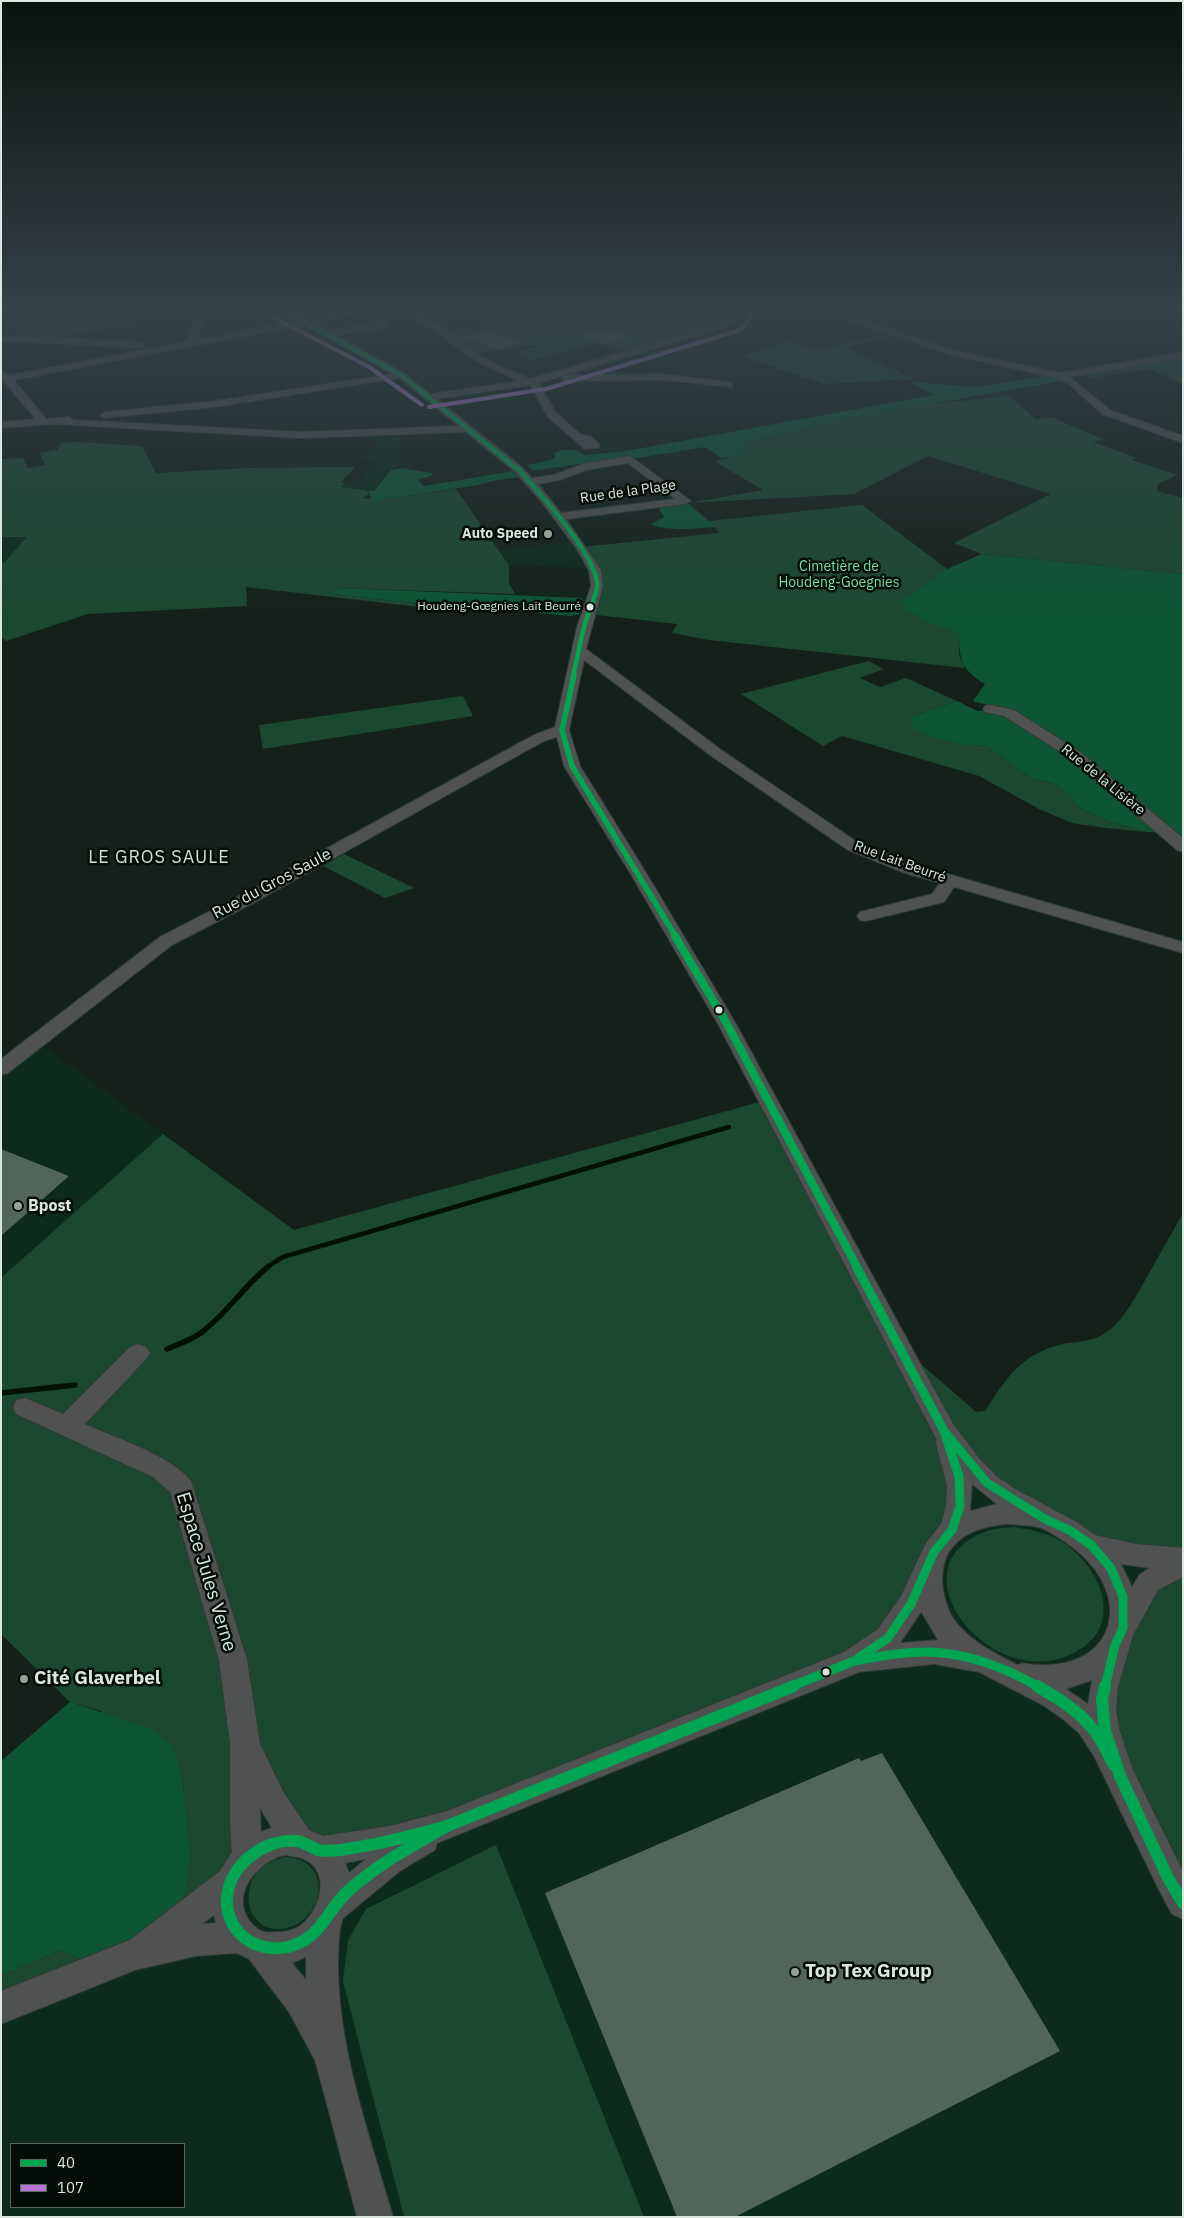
<!DOCTYPE html>
<meta charset="utf-8">
<style>
body{margin:0}
#map{position:relative;width:1184px;height:2218px;overflow:hidden;background:#13211a;font-family:"IBM Plex Sans",sans-serif}
canvas{display:block}
.frame{position:absolute;inset:0;border:2px solid #d8e8de;pointer-events:none}
.legend{position:absolute;left:10px;top:2143px;width:175px;height:65px;box-sizing:border-box;background:#040d07;border:1px solid #59655d;margin:0;padding:6px 9px;list-style:none;font-size:15px;color:#d8e8de}
.legend li{display:flex;align-items:center;gap:10px;height:25px}
.legend b{width:25px;border:1px solid #59655d}
</style>
<div id="map">
<canvas width="1184" height="2218"></canvas>
<div class="frame"></div>
<ul class="legend">
<li><b style="height:6px;background:#00a651"></b>40</li>
<li><b style="height:6px;background:#b673d3"></b>107</li>
</ul>
</div>
<script>
const g = document.querySelector('canvas').getContext('2d');
g.lineJoin = 'round';
function fillPath(path, color) { g.fillStyle = color; g.fill(path, 'evenodd'); }
function stroke(path, color, width, dash) { g.strokeStyle = color; g.lineWidth = width; g.lineCap = dash ? 'butt' : 'round'; g.setLineDash(dash || []); g.stroke(path); }
function write(font, color, halo, rows, align = 'center') {
  g.font = font + ' "IBM Plex Sans",sans-serif'; g.lineWidth = 5; g.setLineDash([]); g.textBaseline = 'middle'; g.strokeStyle = halo; g.fillStyle = color; for (const [text, x, y, turn = 0] of rows) {
    g.save(); g.translate(x, y); g.rotate((+turn || 0) * Math.PI / 180); g.textAlign = isNaN(turn) ? turn : align; if (halo) g.strokeText(text, 0, 0); g.fillText(text, 0, 0); g.restore();
  }
}
fillPath(new Path2D(`
 M402,437L401,459L373,491L340,488L345,483H356L376,462L362,460L383,438Z
 M1,537H28L1,566Z
 M572,542L590,568L509,565L500,550Z
 M37,1041L294,1230L875,1430L1183,1389V2217H1V1761L69,1702L1,1634V1069ZM11,2144H184V2207H11Z`), '#0c2b1c');
fillPath(new Path2D(`
 M106,308L169,310L115,329L109,328L62,337L53,341L18,337L20,336L12,326L64,314H93L91,312Z
 M506,308H744L737,319L630,353L596,343L534,360L515,353L536,347L534,345L473,354L444,333L481,327L505,321L490,310Z
 M883,334L892,337L845,347L914,379L824,384L741,356L789,341L818,350Z
 M1183,355V384L1150,369L1093,378L1080,373Z
 M1010,396L1036,420L1051,417L1103,439L1093,442L1137,458L1132,460L1177,475L1158,484L1157,491L1183,498V574L982,554L954,543L1051,494L928,456L854,494L688,503L763,490L714,461L732,457L744,442L863,416L930,404Z
 M77,442L142,446L156,473L249,468L355,467L341,482L345,483L340,487L371,491L363,499L372,498L374,501L456,489L509,565V583L515,594L338,588L333,594L464,609L463,612L246,587L247,606L88,614L6,641L1,637V566L27,537H1V459L23,458L28,468L45,465L40,453L57,450L61,443Z
 M862,505L947,569L932,624L954,630L959,634V655L965,668L709,640L672,633L677,624L588,614L597,586L581,547L720,533L709,521Z
 M869,661L883,669L860,678L880,687L906,678L957,701L911,717L968,746L985,745L1030,777L1054,784L1070,794L1075,804L1084,810L1111,822L1147,832L1105,828L1072,823L1039,809L979,776L842,736L823,746L741,694Z
 M463,696L473,716L263,749L259,725Z
 M344,854L414,888L385,898L323,866Z
 M767,1100L897,1343L976,1412L985,1411C1007,1377 1021,1354 1063,1344C1079,1341 1093,1342 1107,1332C1126,1318 1135,1297 1147,1277C1159,1256 1171,1234 1183,1213V1559L1147,1558L1045,1519L944,1432L960,1506L888,1638L447,1826L322,1851L260,1778L248,1857L135,1954L191,1855L182,1777L101,1711L70,1702L1,1634V1278L163,1134L294,1230Z
 M1014,1527C1031,1530 1049,1533 1064,1543C1106,1572 1126,1633 1067,1656C986,1689 891,1565 987,1531C995,1528 1005,1528 1014,1527Z
 M1183,1564V1903L1105,1731L1140,1599Z
 M496,1845L644,2217H404L343,1981L348,1940L366,1909Z
 M287,1857C310,1858 324,1877 317,1900C313,1911 305,1920 295,1925C242,1948 228,1865 287,1857Z
 M61,1950L99,1968L1,2008V1975Z`), '#1c4831');
fillPath(new Path2D(`
 M1054,375L1067,380L863,416L745,442L747,449C740,457 731,457 721,458L705,447L583,467L580,464L537,470H533L527,465L547,461L555,458V453L563,450H575L585,455L626,451L934,395L911,382L975,387Z
 M402,468L432,473L433,475L418,480L424,486L513,471L519,477L492,481L479,485L374,501L369,495L371,491H374L391,470Z
 M685,501L716,527C700,528 663,532 651,524L664,517L658,507Z
 M982,554L1183,574V847L1168,833L1147,832L1111,822L1084,810L1075,804L1070,794L1054,784L1030,777L985,745L968,746L931,737L913,728L911,717L957,701C970,706 976,715 990,709L991,706L973,701L985,684C962,670 959,660 959,634C951,628 942,628 933,624C920,620 910,611 900,602L947,569Z
 M338,588L582,598L579,614L571,616L467,606L464,609L333,594Z
 M70,1702L150,1728L173,1747L182,1777L191,1855L183,1900L99,1968L61,1950L1,1975V1761Z`), '#0d5535');
stroke(new Path2D(`
 M267,1267L283,1257L729,1127`), '#021006', 4.5);
stroke(new Path2D(`
 M167,1349C181,1343 197,1338 208,1327C230,1309 246,1284 269,1266
 M1,1393L75,1385`), '#021006', 5.5);
fillPath(new Path2D(`
 M605,329L631,337L605,344L580,336Z
 M491,331L522,343L496,349L464,337Z
 M1,1149L69,1176L1,1236Z
 M882,1753L1060,2051L735,2217H677L545,1893L859,1758L861,1761Z`), '#51665a');
const minor = new Path2D(`
 M201,308H209L196,340L297,321L273,308H284L309,320L358,308H374L316,324L328,330L374,324L372,322L376,319L386,324V328L383,329L335,335L404,373L430,394L519,381L476,361L428,326L395,308C427,308 455,339 481,356C495,365 514,372 530,379L730,320L740,308H748L736,324L566,375L663,374L729,382L732,383V387L663,380L566,381L563,380L562,376L539,383L556,413L580,434L590,436L599,444V448L585,449L548,417L530,385L437,399L522,467L532,478L554,475L583,464L630,456L691,501L685,504L566,519L601,570L603,586L586,649L720,749L860,844L917,865L1183,942V953L954,887L944,902L866,921L860,920L857,916L860,912L932,894L940,883L905,873L848,850L710,755L584,660L569,730L580,766L648,876L736,1024L953,1424L979,1458L996,1476L1015,1489L1075,1521L1095,1535L1136,1544L1183,1548V1577L1158,1590L1133,1635L1118,1687L1116,1709L1119,1729L1132,1768L1183,1872V1919L1172,1914L1160,1892L1094,1756L1079,1733L1064,1720L1043,1705L979,1672L934,1664L859,1672L437,1843L435,1850L400,1871L343,1918C338,1931 339,1945 338,1959C337,2047 369,2133 393,2217H357L315,2060L289,2012L249,1959L237,1953L196,1956L135,1970L1,2024V1991L130,1940L220,1871L232,1852L230,1822V1743L219,1660L170,1492L153,1477L16,1414L13,1407L16,1400L25,1398L63,1414L130,1347L138,1344L146,1347L150,1353L146,1359L85,1424C114,1437 172,1456 191,1481L247,1660L260,1744L284,1793L309,1830L323,1836L390,1826L447,1811L844,1652L878,1629L901,1596L926,1543L941,1524L946,1506L947,1486L936,1443L937,1440L718,1024L632,876L564,766L557,737L544,741L259,900L172,945L8,1073L1,1075V1059L160,937L247,892L534,735L555,727L577,627L591,586L589,570L576,548L540,500L514,471L466,432L301,438L53,424L1,428V422L36,419L1,378V371L9,375L186,342ZM305,325L392,374L215,401L105,412L100,415L105,418L215,407L399,378L459,426L301,432L74,420L69,417L46,419L14,380ZM628,463L675,499L561,513L538,484L560,480L586,470ZM972,1484L997,1504L970,1511ZM1008,1524C1018,1525 1029,1525 1038,1527C1046,1528 1058,1538 1065,1542C1141,1592 1117,1679 1022,1663L1018,1665C995,1654 968,1640 953,1618C947,1609 945,1600 943,1590C937,1545 967,1527 1008,1524ZM1121,1564L1150,1568L1140,1574L1132,1587ZM921,1611L938,1640L900,1643L921,1612ZM1092,1680L1088,1704L1066,1689ZM260,1808L272,1828L261,1832ZM285,1855C291,1856 298,1857 304,1859C332,1872 320,1911 300,1926C292,1931 284,1932 275,1932C266,1933 260,1932 254,1926C227,1899 255,1862 285,1855ZM366,1859L349,1873L345,1863ZM214,1915L216,1923L202,1924ZM306,1957V1980L292,1963Z
 M811,308H825L956,351L1060,373L1183,352V358L1070,377L1110,410L1183,436V443L1102,414L1069,384L1057,378L951,355Z
 M971,308H983L988,312L984,315Z
 M1,335L140,342L145,345L140,348L1,341Z
 M990,705L1014,710L1080,752L1183,838V852L1177,850L1070,758L1004,716L985,712L983,709L985,706Z`);
stroke(minor, '#2f3c35', 2);
fillPath(minor, '#505252');
stroke(new Path2D(`
 M278,308L401,375L520,471`), '#00a651', 4);
stroke(new Path2D(`
 M519,470C538,491 600,559 597,587C595,600 587,614 584,627C580,643 577,660 573,676`), '#00a651', 4.5);
stroke(new Path2D(`
 M574,675L562,730L572,766L676,937`), '#00a651', 5.5);
stroke(new Path2D(`
 M675,936L727,1024L857,1267`), '#00a651', 8);
stroke(new Path2D(`
 M944,1431L987,1483L1045,1519L1071,1531L1091,1545L1111,1568L1123,1597V1628L1115,1645L1105,1687
 M854,1661C877,1657 899,1652 922,1652C963,1651 1004,1667 1039,1687
 M790,1687L854,1661L888,1638L911,1604L934,1552L952,1530L960,1506L959,1476L944,1431L856,1266`), '#00a651', 9);
stroke(new Path2D(`
 M1037,1686C1056,1697 1078,1710 1092,1728C1102,1739 1107,1753 1114,1765
 M1105,1686L1102,1700L1105,1731L1120,1776L1168,1878L1183,1903
 M447,1826L794,1686
 M447,1826C412,1846 376,1865 346,1893C330,1908 322,1932 301,1942C267,1960 225,1938 227,1898C229,1865 265,1838 297,1841C304,1842 311,1847 318,1850C325,1852 333,1850 340,1850C376,1845 412,1836 447,1826Z`), '#00a651', 12);
stroke(new Path2D(`
 M273,317L369,367L422,405
 M429,407L546,389L737,331L744,326L752,313`), '#b673d3', 4);
const sky = g.createLinearGradient(0, 0, 0, 619);
sky.addColorStop(0, '#0a120e');
sky.addColorStop(0.5, '#334349');
sky.addColorStop(1, '#33434900');
g.fillStyle = sky;
g.fillRect(0, 0, 1184, 619);
for (const [x, y, r, color] of [
 [548,534,5,"#93a299"],
 [590,607,4.5,"#d8e8de"],
 [719,1010,4.5,"#d8e8de"],
 [18,1206,5,"#93a299"],
 [826,1672,4.5,"#d8e8de"],
 [24,1679,5,"#93a299"],
 [795,1972,5,"#93a299"]
]) { const dot = new Path2D(); dot.arc(x, y, r, 0, 2 * Math.PI); g.fillStyle = color; g.fill(dot); stroke(dot, '#040d07', 2); }
write('12px', '#d8e8de', '#040d07', [
 ["Houdeng-Gœgnies Lait Beurré",581,607]
], 'right');
write('14px', '#d8e8de', '#040d07', [
 ["Rue de la Plage",628,492,-8],
 ["Rue de la Lisière",1103,780,39],
 ["Rue Lait Beurré",900,862,20]
]);
write('bold 14px', '#d8e8de', '#040d07', [
 ["Auto Speed",538,534]
], 'right');
write('14px', '#7adea6', '#040d07', [
 ["Cimetière de",839,567],
 ["Houdeng-Goegnies",839,583]
]);
write('16px', '#d8e8de', '#040d07', [
 ["Rue du Gros Saule",272,884,-28]
]);
write('bold 16px', '#d8e8de', '#040d07', [
 ["Bpost",28,1206]
], 'left');
g.letterSpacing = '1px';
write('18px', '#c6e4d1', '#040d07', [
 ["LE GROS SAULE",159,858]
]);
g.letterSpacing = '0px';
write('19px', '#d8e8de', '#040d07', [
 ["Espace Jules Verne",206,1572,73]
]);
write('bold 19px', '#d8e8de', '#040d07', [
 ["Cité Glaverbel",34,1679],
 ["Top Tex Group",805,1972]
], 'left');
</script>
